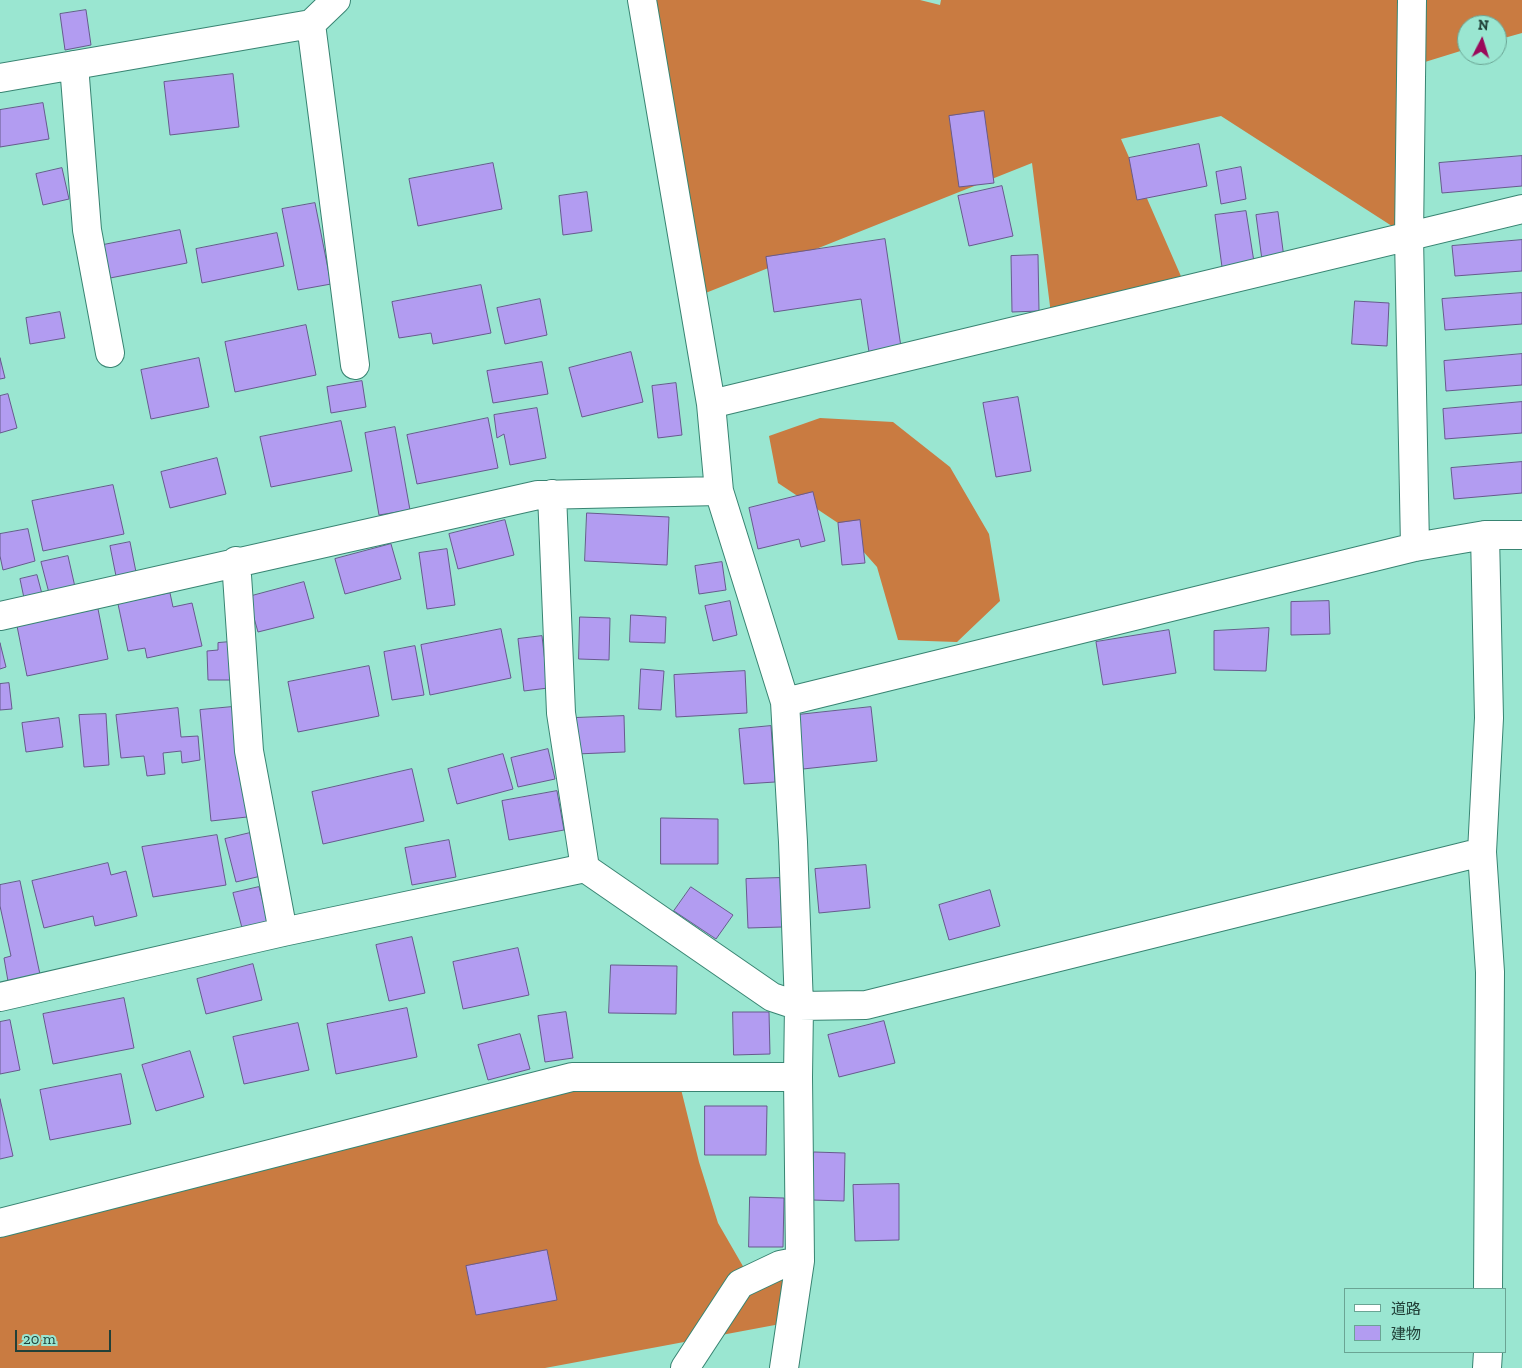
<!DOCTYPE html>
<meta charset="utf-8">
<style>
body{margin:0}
#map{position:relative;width:1522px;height:1368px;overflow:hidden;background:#9ae6d1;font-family:"Zilla Slab","Noto Sans JP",serif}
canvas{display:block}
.legend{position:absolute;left:1344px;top:1288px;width:162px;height:65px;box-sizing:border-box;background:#9ae6d1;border:1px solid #6aa494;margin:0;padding:6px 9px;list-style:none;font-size:15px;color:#214038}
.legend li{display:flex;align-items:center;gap:10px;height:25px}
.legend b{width:25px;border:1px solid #6aa494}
.north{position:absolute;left:1457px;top:15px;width:50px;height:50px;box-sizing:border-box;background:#9ae6d1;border:1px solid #6aa494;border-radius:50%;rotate:5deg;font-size:14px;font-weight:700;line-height:20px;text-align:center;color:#214038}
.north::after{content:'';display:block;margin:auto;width:18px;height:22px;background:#9a095a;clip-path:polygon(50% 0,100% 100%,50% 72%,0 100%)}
.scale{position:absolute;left:15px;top:1330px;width:96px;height:22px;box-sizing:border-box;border:2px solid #214038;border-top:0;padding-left:6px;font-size:15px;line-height:18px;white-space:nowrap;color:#214038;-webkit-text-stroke:4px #9ae6d1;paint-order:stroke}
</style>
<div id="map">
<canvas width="1522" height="1368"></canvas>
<ul class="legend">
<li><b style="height:6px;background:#fff"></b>道路</li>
<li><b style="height:14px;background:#b29cf1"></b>建物</li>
</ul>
<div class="north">N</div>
<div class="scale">20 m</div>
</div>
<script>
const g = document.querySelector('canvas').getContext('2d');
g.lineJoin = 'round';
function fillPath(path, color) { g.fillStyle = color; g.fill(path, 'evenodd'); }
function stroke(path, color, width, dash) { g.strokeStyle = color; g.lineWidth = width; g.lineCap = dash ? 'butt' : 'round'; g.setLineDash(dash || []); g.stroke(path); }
fillPath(new Path2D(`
 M653,0H920L940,5L941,0H1522V33L1497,40V25H1467V49L1412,66L1409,237L1221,116L1121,139L1187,290L1052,322L1032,163L693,298Z
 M820,418L893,422L950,467L989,534L1000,601L957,642L898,640L877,567L838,523L778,483L769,436Z
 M678,1077L699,1162L718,1223L744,1268L800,1261L791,1322L545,1368H0V1223L506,1093Z`), '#c97b41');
const building = new Path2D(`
 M86,10L91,45L65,50L60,14Z
 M233,74L239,127L170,135L164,82Z
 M43,103L49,139L0,147V110Z
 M984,111L994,183L959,187L949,116Z
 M1199,144L1207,186L1137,200L1129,158Z
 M1522,156V186L1442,193L1439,163Z
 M493,163L502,209L418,226L409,179Z
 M1241,167L1246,199L1221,204L1216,172Z
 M62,168L69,199L43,205L36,174Z
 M1002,186L1013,236L969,246L958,196Z
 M587,192L592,231L563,235L559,196Z
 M315,203L331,284L298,290L282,209Z
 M1246,211L1254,262L1222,267L1215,215Z
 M1278,212L1284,258L1262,260L1256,215Z
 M180,230L187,263L105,279L98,246Z
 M277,233L284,266L202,283L196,249Z
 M885,239L901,347L869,352L861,299L774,312L766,257Z
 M1522,240V271L1455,276L1452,246Z
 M1038,255L1039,311L1012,312L1011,256Z
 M481,285L491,333L433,344L431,333L399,338L392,302Z
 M1522,293V324L1445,330L1442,299Z
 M540,299L547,335L505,344L497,308Z
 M1355,301L1389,303L1387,346L1352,344Z
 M60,312L65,338L30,344L26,318Z
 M306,325L316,375L235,392L225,342Z
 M631,352L643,402L582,417L569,368Z
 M1522,354V385L1446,391L1444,361Z
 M0,358L5,378L0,379Z
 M199,358L209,407L151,419L141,370Z
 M542,362L548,394L493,403L487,371Z
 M362,381L366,407L331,413L327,387Z
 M676,383L682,435L658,438L652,386Z
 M8,394L17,428L0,433V396Z
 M1018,397L1031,471L996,477L983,403Z
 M1522,402V433L1445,439L1443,409Z
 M537,408L546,458L510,465L504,434L497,438L494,415Z
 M488,418L498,468L417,484L407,435Z
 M341,421L352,471L271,487L260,437Z
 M395,427L410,510L379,515L365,433Z
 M217,458L226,494L170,508L161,472Z
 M1522,462V493L1454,499L1451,468Z
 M113,485L124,534L43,551L32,501Z
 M813,492L825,541L801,547L799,539L758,549L749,508Z
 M587,513L669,517L667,565L585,561Z
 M505,520L514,555L458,569L449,534Z
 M860,520L865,563L842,565L838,523Z
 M28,529L35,561L3,570L0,556V534Z
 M130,542L136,572L116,576L110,546Z
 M391,544L401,579L345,594L335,559Z
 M447,549L455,605L427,609L419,553Z
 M68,556L75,587L49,593L41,562Z
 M722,562L726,590L699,594L695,566Z
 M37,575L42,594L24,598L20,579Z
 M304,582L314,618L258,632L248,597Z
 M170,593L173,607L192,603L202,646L147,658L145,648L128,651L118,604Z
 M730,601L737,635L713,641L705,606Z
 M1329,601L1330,634L1291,635V602Z
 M98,609L108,659L27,676L17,626Z
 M631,615L666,617L665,643L630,642Z
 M580,617L610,618L609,660L579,659Z
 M1269,628L1266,671L1214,670V631Z
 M501,629L511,678L430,695L421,645Z
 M1169,630L1176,673L1103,685L1096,642Z
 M542,636L548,688L524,691L518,639Z
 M230,642L232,680H208L207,651L218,650V643Z
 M0,643L6,667L0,669Z
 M415,646L424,695L392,700L384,652Z
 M369,666L379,716L298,732L288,682Z
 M641,669L664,671L661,710L639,709Z
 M745,671L747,713L676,717L674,675Z
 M9,683L12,709L0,710V684Z
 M232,707L247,817L211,821L200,710Z
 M871,707L877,761L803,769L797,715Z
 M178,708L181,737L198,736L200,760L182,763L181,751L163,753L165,774L147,776L144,756L121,758L116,715Z
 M106,714L109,765L84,767L79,715Z
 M624,716L625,752L576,754L574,718Z
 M59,718L63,747L26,752L22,723Z
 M771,726L775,782L744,784L739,729Z
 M548,749L555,779L518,787L511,758Z
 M503,754L513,789L457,804L448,769Z
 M412,769L424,821L323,844L312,792Z
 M557,791L564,830L509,840L502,801Z
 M661,818L718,819V864H661Z
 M250,833L261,876L236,882L225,839Z
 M217,835L226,885L153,897L142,847Z
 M449,840L456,877L412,885L405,848Z
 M108,863L111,875L126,871L137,916L95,926L93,916L44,928L32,881Z
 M866,865L870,908L819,913L815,869Z
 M780,878L782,927L748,928L746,879Z
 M20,881L41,979L9,987L4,958L11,956L0,906V885Z
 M259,887L268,921L242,928L233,893Z
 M691,887L733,915L716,939L674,911Z
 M990,890L1000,926L949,940L939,905Z
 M412,937L425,993L389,1001L376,945Z
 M518,948L529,995L463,1009L453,962Z
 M253,964L262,1000L206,1014L197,979Z
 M611,965L677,966L676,1014L609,1013Z
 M124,998L134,1048L53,1064L43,1014Z
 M407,1008L417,1057L336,1074L327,1024Z
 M566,1012L573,1058L545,1062L538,1016Z
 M733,1012H769L770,1054L734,1055Z
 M10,1020L20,1070L0,1074V1022Z
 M884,1021L895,1063L839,1077L828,1035Z
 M298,1023L309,1070L244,1084L233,1037Z
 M520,1034L530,1069L488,1080L478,1045Z
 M190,1051L204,1097L156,1111L142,1065Z
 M121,1074L131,1124L50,1140L40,1090Z
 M0,1099L13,1156L0,1159Z
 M705,1106H767L766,1155H705Z
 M814,1152L845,1153L844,1201L812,1200Z
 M899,1184V1240L855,1241L853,1185Z
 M750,1197L784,1198L783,1247H749Z
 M547,1250L557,1300L476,1315L466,1266Z`);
fillPath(building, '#b29cf1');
stroke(building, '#675a8d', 1);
const minor = new Path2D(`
 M642,0L711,404L719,491L785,702L793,842L799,1006L798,1077L800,1261L784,1368
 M1412,0L1409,237L1415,547
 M311,24L355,365
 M74,65L87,230L110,353
 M0,78L311,24L336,0
 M711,404L1522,209
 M552,494L561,713L585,868
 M1485,535L1489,718L1482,852L1490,972L1488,1289
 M236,561L249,751L283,932
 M0,616L538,495L719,491
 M785,702L1415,547L1485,535H1522
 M0,997L283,932L585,868L772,997L799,1006L866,1005L1482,852
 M0,1223L572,1077H798
 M685,1368L740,1284L780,1265L800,1261
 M1487,1368L1488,1352`);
stroke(minor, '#388472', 30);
stroke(minor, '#fff', 28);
</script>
